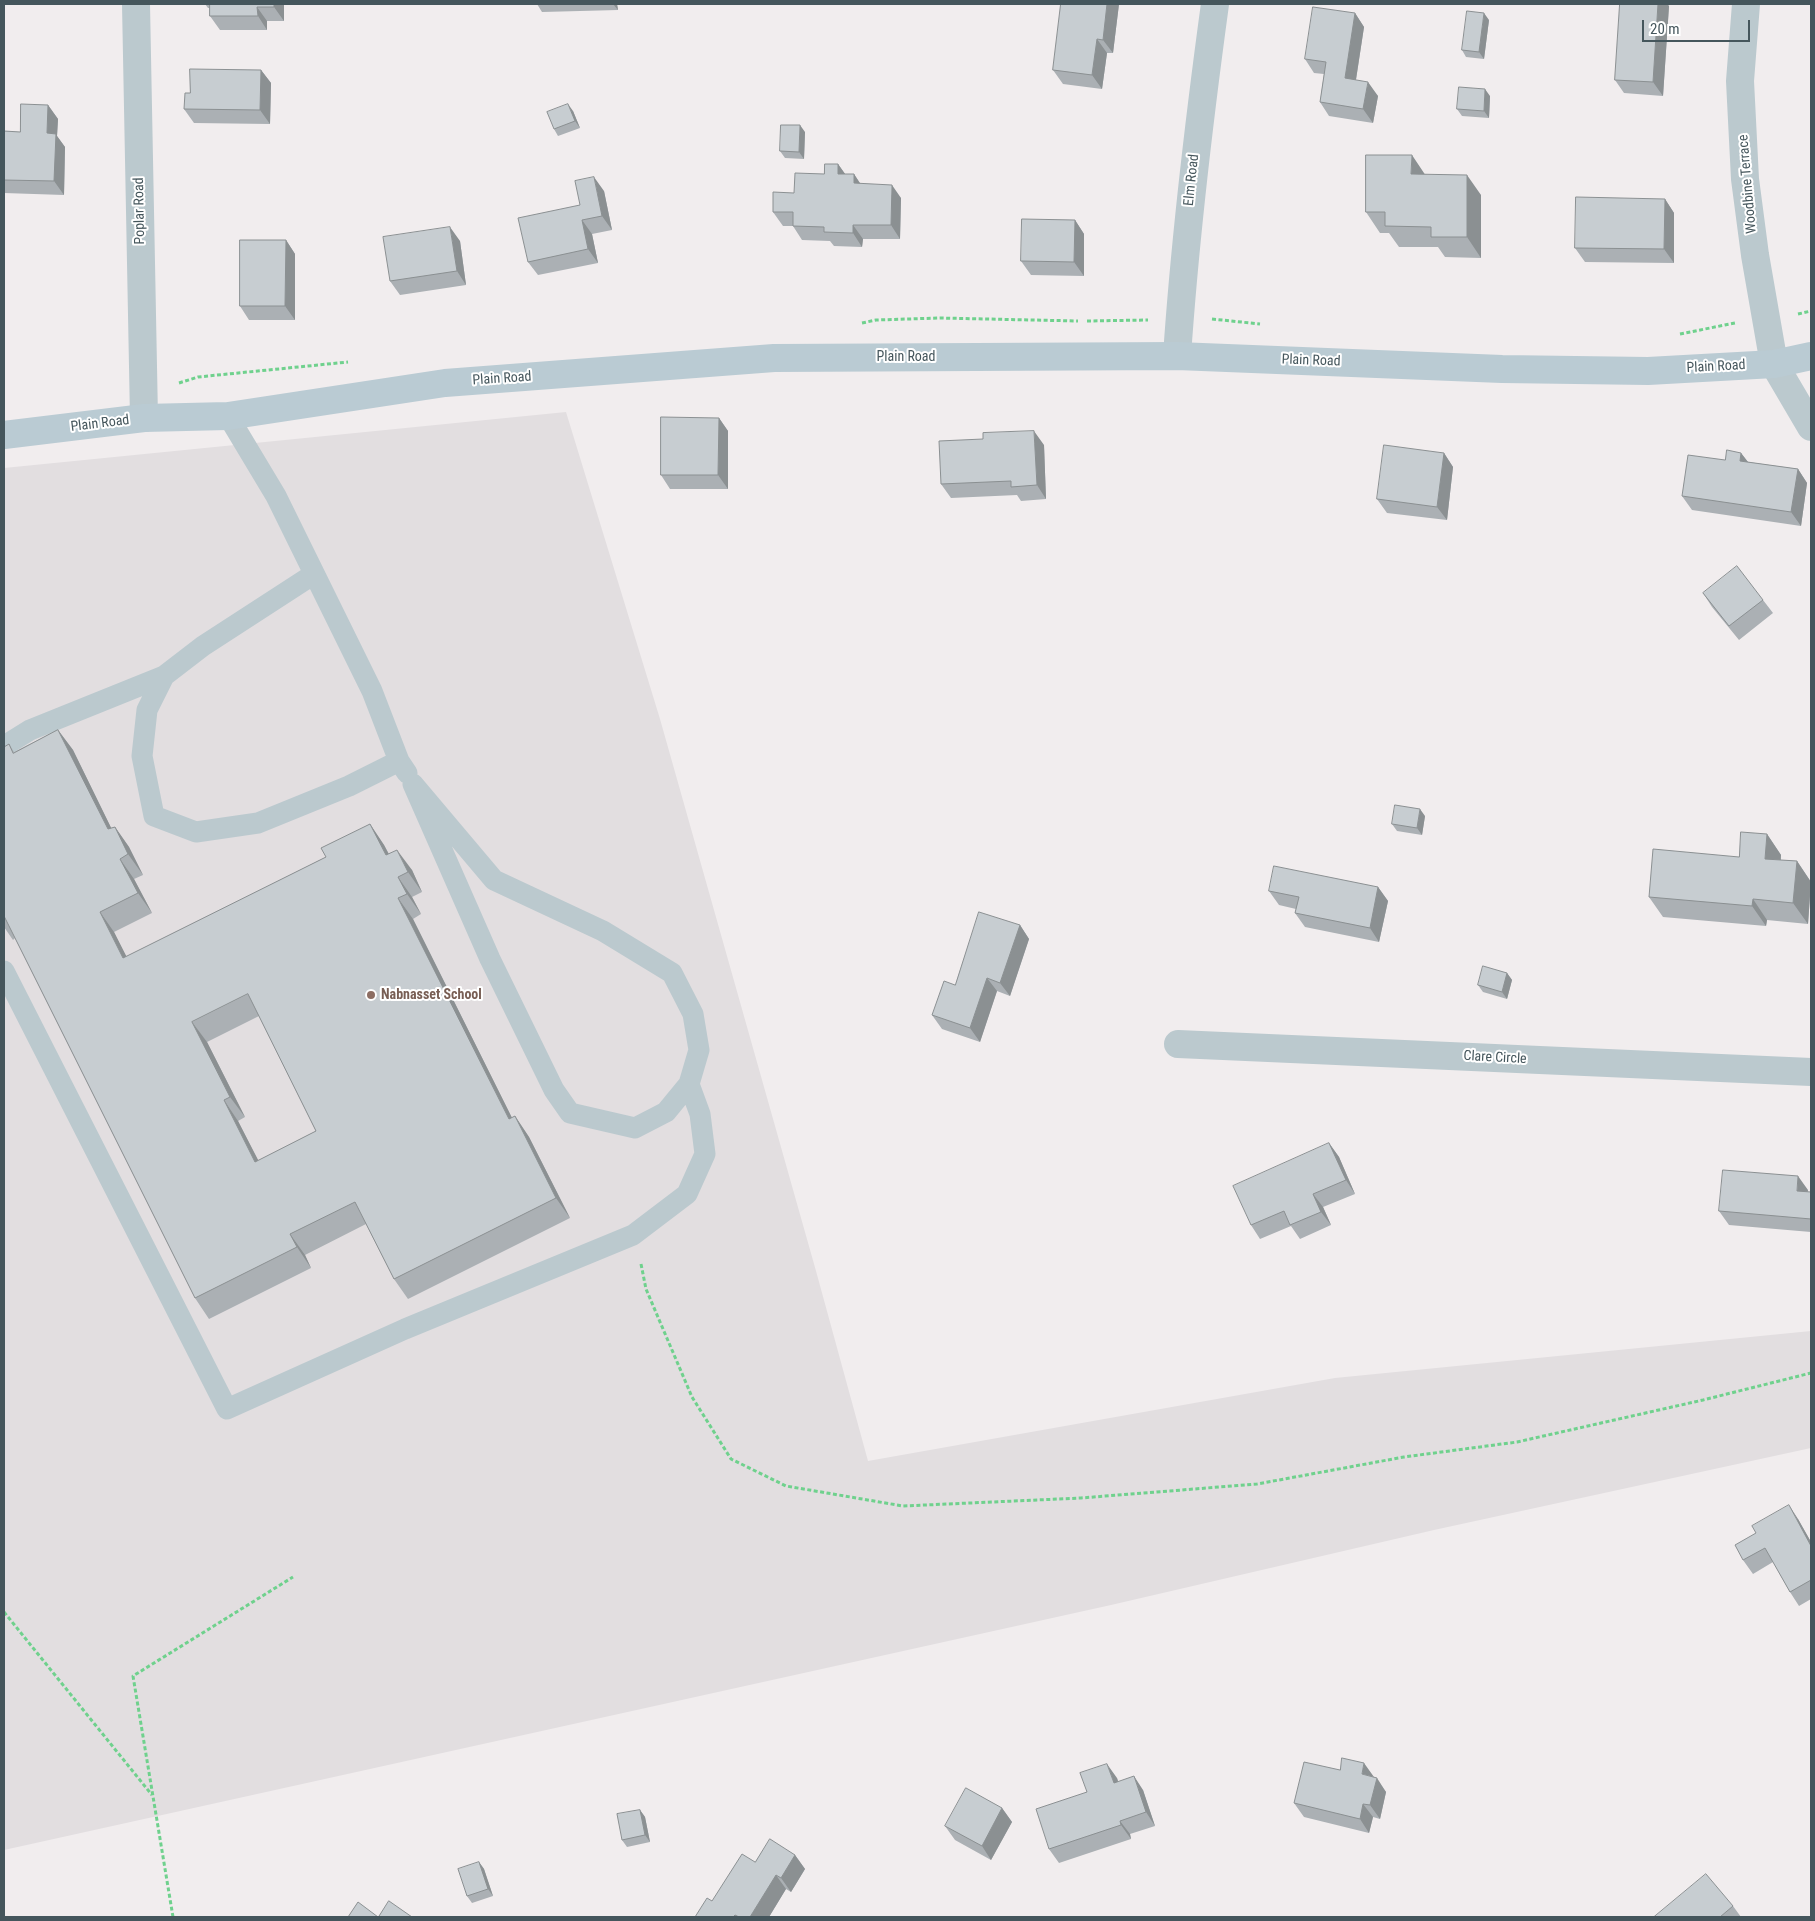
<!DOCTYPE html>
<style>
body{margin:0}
#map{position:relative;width:1815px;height:1921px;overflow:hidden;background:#f1edee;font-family:"Roboto Condensed",sans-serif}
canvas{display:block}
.frame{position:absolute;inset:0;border:5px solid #45565c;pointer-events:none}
.scale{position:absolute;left:1642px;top:20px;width:108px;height:22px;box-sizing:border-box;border:2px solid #45565c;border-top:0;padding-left:6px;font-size:15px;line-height:18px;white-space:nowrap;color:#45565c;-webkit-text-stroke:4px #fff;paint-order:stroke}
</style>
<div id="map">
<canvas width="1815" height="1921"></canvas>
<div class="frame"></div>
<div class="scale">20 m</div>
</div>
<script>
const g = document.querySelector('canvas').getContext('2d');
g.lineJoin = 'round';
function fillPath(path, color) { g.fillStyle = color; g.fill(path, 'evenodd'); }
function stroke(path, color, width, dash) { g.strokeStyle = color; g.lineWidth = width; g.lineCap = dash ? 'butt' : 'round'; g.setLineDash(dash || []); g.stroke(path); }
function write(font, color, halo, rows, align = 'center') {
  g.font = font + ' "Roboto Condensed",sans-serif'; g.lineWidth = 4; g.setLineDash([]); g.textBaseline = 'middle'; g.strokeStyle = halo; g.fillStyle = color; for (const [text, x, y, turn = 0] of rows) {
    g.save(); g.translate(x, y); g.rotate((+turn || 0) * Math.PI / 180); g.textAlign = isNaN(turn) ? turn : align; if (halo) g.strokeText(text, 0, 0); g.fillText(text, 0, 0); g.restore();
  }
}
fillPath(new Path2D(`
 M566,412L660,719L816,1271L868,1461L1335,1378L1811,1331V1448L1434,1530L1111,1605L4,1850V468Z`), '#e2dee0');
stroke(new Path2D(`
 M1798,314L1811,311
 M1212,319L1260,324
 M1087,321L1148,320
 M862,323L876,320L940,318L1078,321
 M1680,334L1735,323
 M179,383L198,377L348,362
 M641,1264L646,1289L692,1397L731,1459L786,1486L903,1506L1081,1498L1257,1484L1404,1457L1517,1442L1703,1400L1811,1373
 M4,1612L152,1795
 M173,1917L133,1676L293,1577`), '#6fd18d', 3, [4, 2.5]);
stroke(new Path2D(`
 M228,416L276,496L372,691L399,761L407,773
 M314,574L203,646L164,676L147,710L142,756L154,816L196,832L258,823L349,786L399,761
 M4,746L30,730L164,676
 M413,784L494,880L603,931L672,973L693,1014L699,1050L689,1084L666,1112L635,1128L570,1113L554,1090L490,959Z
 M4,971L227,1409L405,1329L633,1235L687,1194L705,1154L700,1114L689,1084`), '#bbc9ce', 21);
stroke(new Path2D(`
 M136,4L144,418
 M1746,4L1740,81L1745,179L1755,255L1774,364L1811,427
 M1177,356C1185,238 1199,121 1215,4
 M1178,1044L1811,1072`), '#bbc9ce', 28);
stroke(new Path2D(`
 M4,435L144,418L228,416L445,383L774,358L1177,356L1502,369L1648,371L1774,364L1811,356`), '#bacbd3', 28);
fillPath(new Path2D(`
 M205,4H284V21H267V30H220L210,16V8H208Z
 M537,4H617L618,10L542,12Z
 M1061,4H1119L1113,53H1107L1102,89L1063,84L1053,70Z
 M1620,4H1667L1669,6L1663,96L1624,93L1615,80Z
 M1355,13L1364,27L1356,80L1378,96L1373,123L1329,116L1320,102L1324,74L1314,73L1305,59Z
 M1489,20L1484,59L1466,57L1462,50Z
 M261,70L271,83L270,124L194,123L184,109L190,93Z
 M1490,96L1489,118L1462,116L1457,109Z
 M48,105L58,119L57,136L65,147L64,195L4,193V131L20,132Z
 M573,111L580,128L558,136L554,129Z
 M805,132L804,159L785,158L780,151Z
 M838,164L845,174H854L860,183L901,198L900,239H863L862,247L834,246L830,241L802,240L793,226H783L773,212L794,193L824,174Z
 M1425,174L1481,195V258L1445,257L1438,247H1399L1389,233H1380L1366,212Z
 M604,191L612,230L592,234L598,263L538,275L528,262L580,205Z
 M1665,199L1674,213V263L1585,262L1575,248Z
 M1075,220L1084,234V276L1031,275L1021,261Z
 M286,240L295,254V320H249L240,306Z
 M460,241L466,285L400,295L390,281Z
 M719,418L728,431V489H670L661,475Z
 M983,439L1044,445L1046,499L1021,501L1017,495L951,498L941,484Z
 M1444,453L1453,467L1447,520L1387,513L1377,499Z
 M1741,453L1748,462L1798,469L1807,483L1801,526L1692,510L1682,496L1725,460Z
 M1703,593L1763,600L1773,613L1739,640L1712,607Z
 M58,730L73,750L111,828L115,827L129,847L143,875L134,879L152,913L114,932L126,957L326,857L370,824L384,845L389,854L412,870L422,892L412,897L421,914L413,919L512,1118L515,1116L529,1137L570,1218L408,1299L394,1279L366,1224L305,1255L311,1268L209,1319L195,1298L15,938L13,940L4,927V747L9,744L14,752ZM259,1016L316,1131L258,1161L238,1121L245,1117L207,1042Z
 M1425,816L1422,835L1397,831L1392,824Z
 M1767,834L1781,855V860L1797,861L1811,882L1808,924L1767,920L1766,926L1663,917L1649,897L1739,857Z
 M1378,887L1388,901L1379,942L1305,927L1295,913L1296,909L1279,905L1269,891Z
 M1020,925L1029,939L1010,996L997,991L980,1042L942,1029L932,1015L955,985Z
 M1507,973L1512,980L1507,999L1483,992L1478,985Z
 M1329,1143L1339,1157L1355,1194L1323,1207L1331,1225L1300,1239L1291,1226L1260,1239L1251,1225Z
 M1808,1190L1807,1192H1811V1232L1729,1225L1719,1211Z
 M1798,1519L1811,1542V1599L1799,1606L1790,1592L1773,1562L1753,1574L1743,1560Z
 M1340,1770L1374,1777L1386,1792L1380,1819L1373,1817L1369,1833L1304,1817L1294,1803Z
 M1117,1778L1118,1782L1143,1790L1155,1826L1130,1834L1131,1839L1059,1863L1049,1849L1087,1792Z
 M1002,1808L1012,1822L991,1860L955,1840L945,1826Z
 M640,1810L645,1817L650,1842L627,1847L622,1840Z
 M795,1855L805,1869L791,1892L786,1889L769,1917H695L755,1862Z
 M479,1862L484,1869L493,1896L472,1903L467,1896Z
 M1733,1906L1741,1917H1654Z`), '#abb0b4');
fillPath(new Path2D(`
 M274,4H284V21L274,7Z
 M613,4H617L618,10Z
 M1107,4H1119L1113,53L1103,40Z
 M1658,4H1667L1669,6L1663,96L1653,82Z
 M257,7L267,21V30L258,16Z
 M1355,13L1364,27L1354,92L1345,78Z
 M1484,13L1489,20L1484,59L1479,52Z
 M1097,39L1107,53L1102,89L1092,75Z
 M261,70L271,83L270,124L260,110Z
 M1368,82L1378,96L1373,123L1363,109Z
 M1485,89L1490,96L1489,118L1484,111Z
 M568,104L573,111L580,128L575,121Z
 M48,105L58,119L57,136L65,147L64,195L54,181L47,133Z
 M800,125L805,132L804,159L799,152Z
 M1412,155L1426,176L1411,174Z
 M838,164L848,178L838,174Z
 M854,174L863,188L854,183Z
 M1467,175L1481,195V258L1467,237Z
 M594,177L604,191L612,230L602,216Z
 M892,185L901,198L900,239L891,225Z
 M1665,199L1674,213V263L1664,249Z
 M582,220L592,234L598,263L588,249Z
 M1075,220L1084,234V276L1074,262Z
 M853,225L863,239L862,247L853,233Z
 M450,227L460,241L466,285L457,271Z
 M286,240L295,254V320L285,306Z
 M719,418L728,431V489L718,475Z
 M1034,431L1044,445L1046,499L1037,485Z
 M1444,453L1453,467L1447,520L1437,507Z
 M1741,453L1751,466L1740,461Z
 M1798,469L1807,483L1801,526L1791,512Z
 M58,730L73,750L122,850L108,829Z
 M1420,809L1425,816L1422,835L1417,828Z
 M370,824L384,845L400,876L386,855Z
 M115,827L129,847L143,875L128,854Z
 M1767,834L1781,855L1779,879L1765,859Z
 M397,850L412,870L422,892L408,872Z
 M120,859L134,879L152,913L138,893Z
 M1797,861L1811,882L1808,924L1793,903Z
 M398,877L412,897L421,914L407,894Z
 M1378,887L1388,901L1379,942L1370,928Z
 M398,898L413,919L523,1140L509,1119Z
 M1753,899L1767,920L1766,926L1752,906Z
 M100,912L114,932L138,979L123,958Z
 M1020,925L1029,939L1010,996L1000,983Z
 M1507,973L1512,980L1507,999L1502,992Z
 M987,978L997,991L980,1042L970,1028Z
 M192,1022L207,1042L245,1117L230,1097Z
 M224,1100L238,1121L270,1183L255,1162Z
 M515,1116L529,1137L570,1218L556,1198Z
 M1329,1143L1339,1157L1355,1194L1346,1180Z
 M1798,1176L1808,1190L1806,1205L1797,1191Z
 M1313,1194L1323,1207L1331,1225L1321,1212Z
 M290,1234L305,1255L311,1268L297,1247Z
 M1789,1505L1798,1519L1811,1542V1546Z
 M1364,1763L1374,1777L1362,1774Z
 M1107,1764L1117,1778L1123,1797L1114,1783Z
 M1134,1776L1143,1790L1155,1826L1146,1812Z
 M1377,1778L1386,1792L1380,1819L1370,1805Z
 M1363,1804L1373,1817L1369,1833L1360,1819Z
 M1002,1808L1012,1822L991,1860L982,1846Z
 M640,1810L645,1817L650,1842L645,1835Z
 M1120,1821L1130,1834L1131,1839L1121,1825Z
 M795,1855L805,1869L791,1892L781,1878Z
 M479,1862L484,1869L493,1896L488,1889Z
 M776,1875L786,1889L769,1917H750Z`), '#8b9092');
const building = new Path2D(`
 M210,4H274V7H257L258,16H210Z
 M1061,4H1107L1103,40L1097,39L1092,75L1053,70Z
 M1620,4H1658L1653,82L1615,80Z
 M1313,7L1355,13L1345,78L1368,82L1363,109L1320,102L1326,62L1305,59Z
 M1467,11L1484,13L1479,52L1462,50Z
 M190,69L261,70L260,110L184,109L185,93H190Z
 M1459,87L1485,89L1484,111L1457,109Z
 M21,104L48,105L47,133L56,134L54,181L4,180V131L20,132Z
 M568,104L575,121L554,129L547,112Z
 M781,125H800L799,152L780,151Z
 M1366,155H1412L1411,174L1467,175V237H1431V227L1385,226V212H1366Z
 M825,164H838V174H854V183L892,185L891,225H853V233L824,232V227L793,226V212H773V192L794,193L795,173L824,174Z
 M594,177L602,216L582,220L588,249L528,262L518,218L580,205L575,181Z
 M1576,197L1665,199L1664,249L1575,248Z
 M1022,219L1075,220L1074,262L1021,261Z
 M450,227L457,271L390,281L383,237Z
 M240,240H286L285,306H240Z
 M661,417L719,418L718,475H661Z
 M1034,431L1037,485L1011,487V481L941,484L939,441L983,439V433Z
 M1384,445L1444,453L1437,507L1377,499Z
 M1727,450L1741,453L1740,461L1798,469L1791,512L1682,496L1688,455L1725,460Z
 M1737,566L1763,600L1729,626L1703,593Z
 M58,730L108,829L115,827L128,854L120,859L138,893L100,912L123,958L326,857L321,848L370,824L386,855L397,850L408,872L398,877L407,894L398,898L509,1119L515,1116L556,1198L394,1279L355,1202L290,1234L297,1247L195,1298L4,916V747L9,744L13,753ZM248,994L316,1131L255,1162L224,1100L230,1097L192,1022Z
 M1395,805L1420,809L1417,828L1392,824Z
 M1741,832L1767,834L1765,859L1797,861L1793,903L1753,899L1752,906L1649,897L1653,849L1739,857Z
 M1274,866L1378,887L1370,928L1295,913L1299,897L1269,891Z
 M979,912L1020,925L1000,983L987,978L970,1028L932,1015L944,981L955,985Z
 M1483,966L1507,973L1502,992L1478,985Z
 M1329,1143L1346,1180L1313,1194L1321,1212L1290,1225L1284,1211L1251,1225L1233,1186Z
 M1723,1170L1798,1176L1797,1191L1811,1192V1219L1719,1211Z
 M1789,1505L1811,1546V1580L1790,1592L1765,1548L1743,1560L1735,1545L1756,1533L1752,1526Z
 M1342,1758L1364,1763L1362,1774L1377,1778L1370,1805L1363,1804L1360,1819L1294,1803L1304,1762L1340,1770Z
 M1107,1764L1114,1783L1134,1776L1146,1812L1120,1821L1121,1825L1049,1849L1036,1809L1087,1792L1080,1773Z
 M966,1788L1002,1808L982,1846L945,1826Z
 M640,1810L645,1835L622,1840L617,1814Z
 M770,1839L795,1855L781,1878L776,1875L750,1917H739L735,1915L733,1917H695L707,1898L712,1901L742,1854L755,1862Z
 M479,1862L488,1889L467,1896L458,1869Z
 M1706,1874L1733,1906L1720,1917H1654Z
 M389,1901L412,1917H348L358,1902L378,1917Z`);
fillPath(building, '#c7cdd1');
stroke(building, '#8b9092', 1);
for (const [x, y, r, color] of [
 [371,995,5,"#8d6e63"]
]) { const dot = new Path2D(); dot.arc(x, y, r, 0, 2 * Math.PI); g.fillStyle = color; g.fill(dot); stroke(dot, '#fff', 2); }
write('14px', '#45565c', '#fff', [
 ["Elm Road",1192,180,-84],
 ["Woodbine Terrace",1748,184,-95],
 ["Poplar Road",140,211,-91],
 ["Plain Road",906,357],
 ["Plain Road",1311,361,2],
 ["Plain Road",1716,367,-3],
 ["Plain Road",502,379,-4],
 ["Plain Road",100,424,-7],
 ["Clare Circle",1495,1058,3]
]);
write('bold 14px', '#785e54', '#fff', [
 ["Nabnasset School",381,995]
], 'left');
</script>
